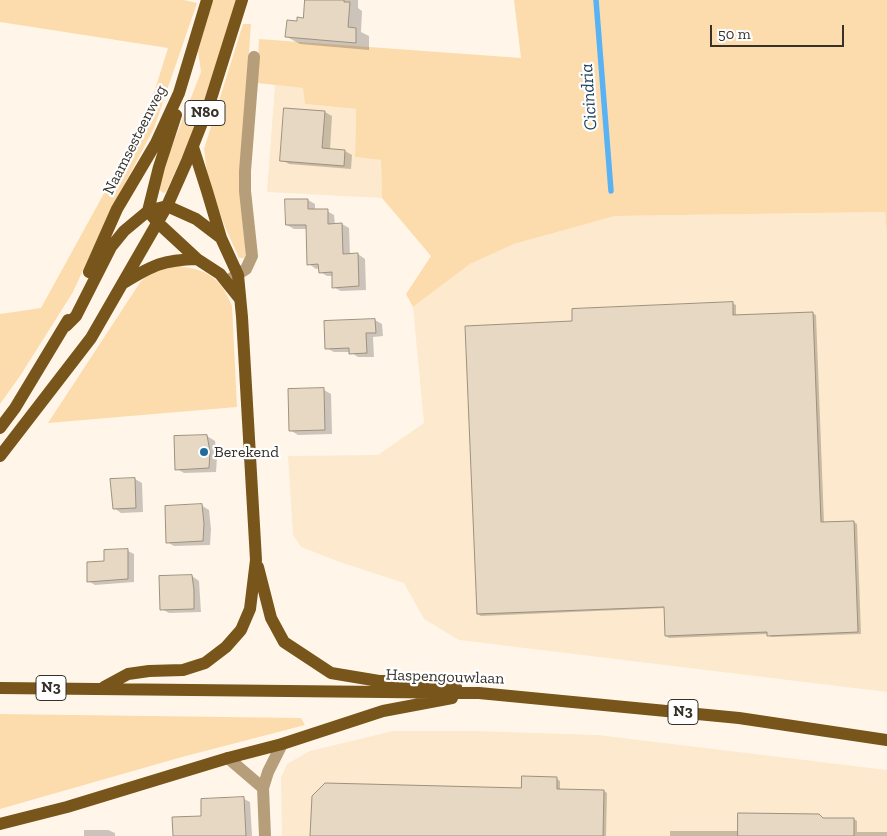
<!DOCTYPE html>
<style>
body{margin:0}
#map{position:relative;width:887px;height:836px;overflow:hidden;background:#fff6e9;font-family:"Zilla Slab",serif}
canvas{display:block}
.scale{position:absolute;left:710px;top:25px;width:134px;height:22px;box-sizing:border-box;border:2px solid #363129;border-top:0;padding-left:6px;font-size:15px;line-height:18px;white-space:nowrap;color:#363129;-webkit-text-stroke:4px #fff;paint-order:stroke}
</style>
<div id="map">
<canvas width="887" height="836"></canvas>
<div class="scale">50 m</div>
</div>
<script>
const g = document.querySelector('canvas').getContext('2d');
g.lineJoin = 'round';
function fillPath(path, color) { g.fillStyle = color; g.fill(path, 'evenodd'); }
function stroke(path, color, width, dash) { g.strokeStyle = color; g.lineWidth = width; g.lineCap = dash ? 'butt' : 'round'; g.setLineDash(dash || []); g.stroke(path); }
function write(font, color, halo, rows, align = 'center') {
  g.font = font + ' "Zilla Slab",serif'; g.lineWidth = 4.5; g.setLineDash([]); g.textBaseline = 'middle'; g.strokeStyle = halo; g.fillStyle = color; for (const [text, x, y, turn = 0] of rows) {
    g.save(); g.translate(x, y); g.rotate((+turn || 0) * Math.PI / 180); g.textAlign = isNaN(turn) ? turn : align; if (halo) g.strokeText(text, 0, 0); g.fillText(text, 0, 0); g.restore();
  }
}
fillPath(new Path2D(`
 M275,85L304,88L305,104L356,109L355,157L381,160L382,198L267,192Z
 M885,212L887,236V692L459,640L424,619L404,583L340,562L301,547L293,535L288,456L378,455L424,423L413,307L470,264L514,244L615,216Z
 M393,731H474L598,735L887,770V836H282L281,778L287,764L310,751Z`), '#fce9ce');
fillPath(new Path2D(`
 M0,0H184L197,3L154,128L107,218L73,292L20,376L0,404V314L41,308L147,115L168,48L0,22Z
 M213,0H237L197,124L166,192L163,193L160,190V177L201,72L198,51Z
 M514,0H887V236L885,212L615,216L514,244L470,264L413,307L406,294L431,256L382,198L381,160L355,157L356,109L305,104L303,88L257,83L259,39L521,58Z
 M243,24H251L240,175L246,254L244,258H239L225,227L208,180L204,149Z
 M177,266C207,269 221,278 232,306L237,407L48,423L141,281L152,272Z
 M0,714L301,718L305,725L182,757L0,809Z`), '#fcdcad');
fillPath(new Path2D(`
 M306,0H358V8L362,11L361,32L369,36V50L300,44L287,37L298,22L304,19Z
 M325,112L332,116L330,150L345,151L352,155L351,169L289,164L282,160Z
 M308,200L315,204V210L327,211L334,215L335,225L342,224L349,228L350,255L358,254L365,259L366,290L341,291L333,287V276H327L320,272V268L316,269L309,264L308,229H294L287,225Z
 M732,303L736,305V316L812,313L816,315L824,523L854,522L857,524L861,634L771,637L768,634L669,638L666,636L665,608L481,616L478,614L574,322Z
 M375,320L382,324L383,336L373,337L374,357H358L350,352H334L326,348L325,322Z
 M324,390L331,394L332,434L298,435L290,430Z
 M207,436L215,441L217,457L216,472L184,473L177,469Z
 M135,479L142,483L143,512L121,513L114,508Z
 M201,505L209,510L211,529L210,545L174,546L167,542Z
 M128,551L134,554V582L95,585L88,581L105,562Z
 M192,576L199,581L201,612L169,613L162,609Z
 M557,779L560,781V790L604,791L607,793L606,836H312L523,789Z
 M244,799L250,802L252,836H175L203,817Z
 M818,815L824,819H854L857,821V832H887V836H670V831H739Z
 M84,830H108L115,833V836H84Z`), '#0003');
stroke(new Path2D(`
 M596,0L611,191`), '#58b2f3', 5.5);
const building = new Path2D(`
 M305,0H344V2H350L348,27L356,28V43L285,37L287,20L297,21V17L303,18Z
 M284,108L325,111L322,148L345,150L344,166L280,161Z
 M285,199H308V209H328V224L342,223L343,254L358,253L359,286L332,288V272L319,273L318,264L307,265L306,225H286Z
 M733,302V315L813,312L821,522L854,521L858,632L767,636V632L665,636L664,607L477,614L465,326L572,321V309Z
 M375,319L376,333H366L367,353L349,354V348L325,349L324,321Z
 M324,388L325,430L289,431L288,389Z
 M207,435L210,452L209,468L175,470L174,436Z
 M135,478L136,508L113,509L110,479Z
 M202,504L204,524L203,541L166,543L165,506Z
 M128,549V579L87,582V562L104,561V550Z
 M192,575L194,590V609L160,610L159,576Z
 M522,776L557,777V789L604,790L603,836H310L312,796L325,783L521,788Z
 M244,797L246,836H173L172,817L201,816V799Z
 M738,813L819,814L823,818H854V836H738Z`);
fillPath(building, '#e7d8c4');
stroke(building, '#9e917e', 1);
stroke(new Path2D(`
 M229,280L246,269L252,256L245,191V171L254,57
 M228,758L263,788
 M265,836L263,788L268,772L282,744`), '#b79e7a', 12);
stroke(new Path2D(`
 M176,115L159,167L148,211L157,222L197,259L220,274L240,299
 M193,147L207,191L221,238
 M89,272L117,209L156,143L179,93L207,0
 M125,282C153,265 163,260 197,259
 M66,326L76,316L111,247L124,231L148,211L167,206L196,219L221,238L238,275L242,317L256,560L250,609L241,630L226,647L205,663L183,670L149,671L128,674L104,687
 M0,428L15,408L68,320
 M0,456L91,338L167,206L187,161L209,105L242,0
 M258,567L271,618L284,642L331,673L379,681H430L456,687
 M0,688L479,693L739,718L887,740
 M0,824L67,807L228,758L282,744L383,711L452,698`), '#78551a', 12);
for (const [x, y, r, color] of [
 [204,452,5,"#1e6c9e"]
]) { const dot = new Path2D(); dot.arc(x, y, r, 0, 2 * Math.PI); g.fillStyle = color; g.fill(dot); stroke(dot, '#fff', 2); }
for (const [x, y, w] of [
 [205,113,40],
 [51,688,30],
 [683,712,30]
]) { const box = new Path2D(); box.roundRect(x - w / 2, y - 12.5, w, 25, 4); g.fillStyle = '#fff'; g.fill(box); stroke(box, '#363129', 1); }
write('bold 15px', '#363129', null, [
 ["N80",205,113],
 ["N3",51,688],
 ["N3",683,712]
]);
write('16px', '#363129', '#fff', [
 ["Naamsesteenweg",135,140,-63],
 ["Haspengouwlaan",445,677,2]
]);
write('16px', '#363129', '#fff', [
 ["Berekend",214,452]
], 'left');
write('italic 18px', '#1f445f', '#fff', [
 ["Cicindria",589,97,-94]
]);
</script>
